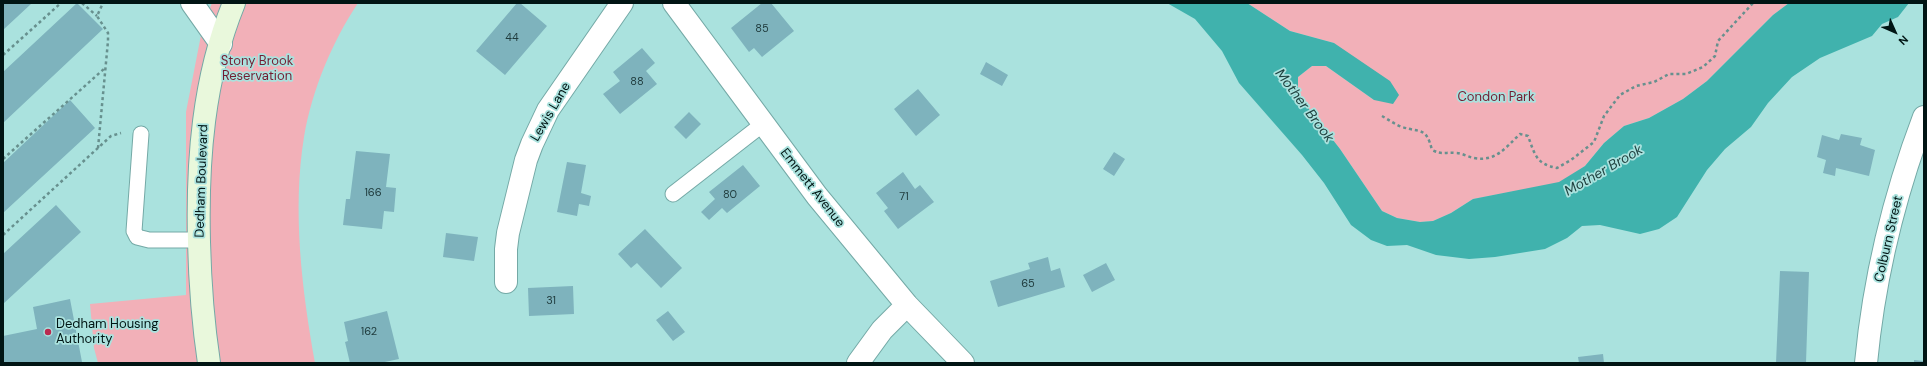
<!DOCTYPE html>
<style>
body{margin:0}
#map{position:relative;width:1927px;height:366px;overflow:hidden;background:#aae2de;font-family:"DM Sans",sans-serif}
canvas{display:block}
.frame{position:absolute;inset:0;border:4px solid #011514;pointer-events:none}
.north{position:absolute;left:1875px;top:12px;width:40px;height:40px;-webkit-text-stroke:3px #aae2de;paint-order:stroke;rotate:135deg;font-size:11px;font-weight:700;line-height:16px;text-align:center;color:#011514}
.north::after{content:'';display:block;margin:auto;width:14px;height:18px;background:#011514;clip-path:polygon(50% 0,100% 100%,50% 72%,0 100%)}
</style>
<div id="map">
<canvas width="1927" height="366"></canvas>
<div class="frame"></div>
<div class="north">N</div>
</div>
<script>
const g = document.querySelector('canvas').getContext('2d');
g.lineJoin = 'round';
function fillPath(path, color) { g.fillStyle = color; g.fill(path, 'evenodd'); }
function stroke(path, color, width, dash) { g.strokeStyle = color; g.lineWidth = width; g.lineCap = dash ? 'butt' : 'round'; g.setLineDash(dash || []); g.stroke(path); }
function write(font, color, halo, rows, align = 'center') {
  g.font = font + ' "DM Sans",sans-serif'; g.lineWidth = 3.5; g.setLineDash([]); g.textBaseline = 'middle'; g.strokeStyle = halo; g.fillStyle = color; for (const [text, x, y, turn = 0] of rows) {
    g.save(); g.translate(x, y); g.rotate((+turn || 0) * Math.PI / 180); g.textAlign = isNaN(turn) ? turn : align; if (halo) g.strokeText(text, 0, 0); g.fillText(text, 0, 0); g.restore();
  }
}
fillPath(new Path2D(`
 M212,3H358C332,42 312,90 304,137C292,210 302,291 315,363H98L94,348L90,304L186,295V112L203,25Z
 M1247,3H1789L1773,15L1707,81L1683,99L1649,118L1624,126L1604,143L1585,166L1559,183L1473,199L1451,213L1433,221L1420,222L1397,218L1382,211L1340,149L1298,95V77L1312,66H1326L1374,100L1334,43L1290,31Z`), '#f2b0b8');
fillPath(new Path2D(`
 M1167,3H1247L1290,31L1334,43L1390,81L1399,95L1393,104L1374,100L1326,66H1312L1298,77V95L1340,149L1382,211L1397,218L1420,222L1433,221L1451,213L1473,199L1559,182L1585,166L1604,143L1624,126L1649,118L1683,99L1707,81L1773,15L1789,3H1909L1898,17L1882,24L1872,36L1820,58L1792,77L1768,103L1751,127L1725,149L1707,170L1677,217L1659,229L1640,234L1600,225L1582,226L1567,238L1545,249L1495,257L1469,259L1436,255L1407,245L1387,246L1371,240L1351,225L1324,183L1302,155L1239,83L1222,51L1195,19Z`), '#40b2ad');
fillPath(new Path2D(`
 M3,3H30L31,4L3,30Z
 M77,3L103,29L3,123V72Z
 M517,3H520L547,26L505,75L476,51Z
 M762,3H771L794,31L762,57L754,48L749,52L731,28Z
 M642,48L655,63L646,71L657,84L620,114L603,94L620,81L613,72Z
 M986,62L1008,75L1002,86L980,74Z
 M918,89L940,115L916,136L894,109Z
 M70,100L95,128L3,213V163Z
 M689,112L701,124L686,139L674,127Z
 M1841,134L1862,138L1860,145L1875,150L1869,176L1836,168L1835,176L1823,173L1826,160L1817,157L1822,135L1839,140Z
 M356,151L390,154L386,187L396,188L394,212L384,211L382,229L343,225L346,199H350Z
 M1114,152L1125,159L1114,176L1103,169Z
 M567,162L586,165L581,193L591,196L589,206L579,204L577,216L557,212Z
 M743,165L760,186L727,213L722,208L709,220L701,212L715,199L709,192Z
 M903,172L915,189L920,185L934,202L898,229L884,211L888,208L876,193Z
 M56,205L81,232L3,304V254Z
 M645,229L682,268L661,288L637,263L631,268L618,254Z
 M446,233L478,237L474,261L443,257Z
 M1048,257L1051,271L1060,268L1065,287L998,307L990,281L1030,269L1028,263Z
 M1106,263L1115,280L1092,292L1083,275Z
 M1780,271L1809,272L1806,363H1776Z
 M573,286L574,314L529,316L528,288Z
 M70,299L82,362L3,363V336L37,329L33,307Z
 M387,311L399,359L380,363H350L345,342L348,341L344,322Z
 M668,311L685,332L673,341L656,320Z
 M1603,354L1604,363H1579L1578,357Z
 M1914,360L1924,361V363H1914Z`), '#7eb3bd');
const service = new Path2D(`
 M141,134L134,231L137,237L149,240H199
 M673,194L763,124`);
const minor = new Path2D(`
 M192,3L221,44
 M674,3L817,196L907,305L963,363
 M506,282V249L508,233L526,160L532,144L548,110L622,3
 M858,363L882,330L907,305
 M1866,363C1874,279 1894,196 1924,117`);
const secondary = new Path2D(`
 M209,363C203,323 200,283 199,242C197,161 203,79 234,3`);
stroke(service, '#74a9a6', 17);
stroke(minor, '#74a9a6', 24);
stroke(secondary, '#74a9a6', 24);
stroke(new Path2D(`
 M82,3L97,16
 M3,55L61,3
 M1382,116C1389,120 1396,125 1402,127C1422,133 1426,127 1432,150C1442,155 1445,152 1456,153C1462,153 1468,157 1474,158C1496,162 1505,148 1520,134L1528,136C1535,155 1536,164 1557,168L1571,160L1594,142L1604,116L1620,95L1636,86L1654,82L1669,74H1686L1703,67L1715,56L1718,41L1753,3
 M98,148L108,41V33L97,16L103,3
 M3,159L105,68
 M3,235L111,136L121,133`), '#67908e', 2.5, [3, 3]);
stroke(service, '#fff', 15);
stroke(minor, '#fff', 22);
stroke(secondary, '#e9f8dc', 22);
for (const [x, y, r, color] of [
 [48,332,4,"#ba2a50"]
]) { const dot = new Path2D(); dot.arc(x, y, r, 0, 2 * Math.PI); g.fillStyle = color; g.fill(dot); stroke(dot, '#aae2de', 1.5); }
write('11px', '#203c3e', null, [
 ["85",762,29],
 ["44",512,38],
 ["88",637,82],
 ["166",373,193],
 ["80",730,195],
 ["71",904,197],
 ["65",1028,284],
 ["31",551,301],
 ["162",369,332]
]);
write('13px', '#731d32', '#aae2de', [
 ["Stony Brook",257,62],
 ["Reservation",257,77],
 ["Condon Park",1496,98]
]);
write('13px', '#011514', '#aae2de', [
 ["Lewis Lane",551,112,-60],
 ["Dedham Boulevard",202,181,-88],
 ["Emmett Avenue",812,188,52],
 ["Colburn Street",1889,239,-77]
]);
write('13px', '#011514', '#aae2de', [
 ["Dedham Housing",56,325],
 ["Authority",56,340]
], 'left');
write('italic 14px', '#1f413f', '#aae2de', [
 ["Mother Brook",1304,106,53],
 ["Mother Brook",1604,171,-30]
]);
</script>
